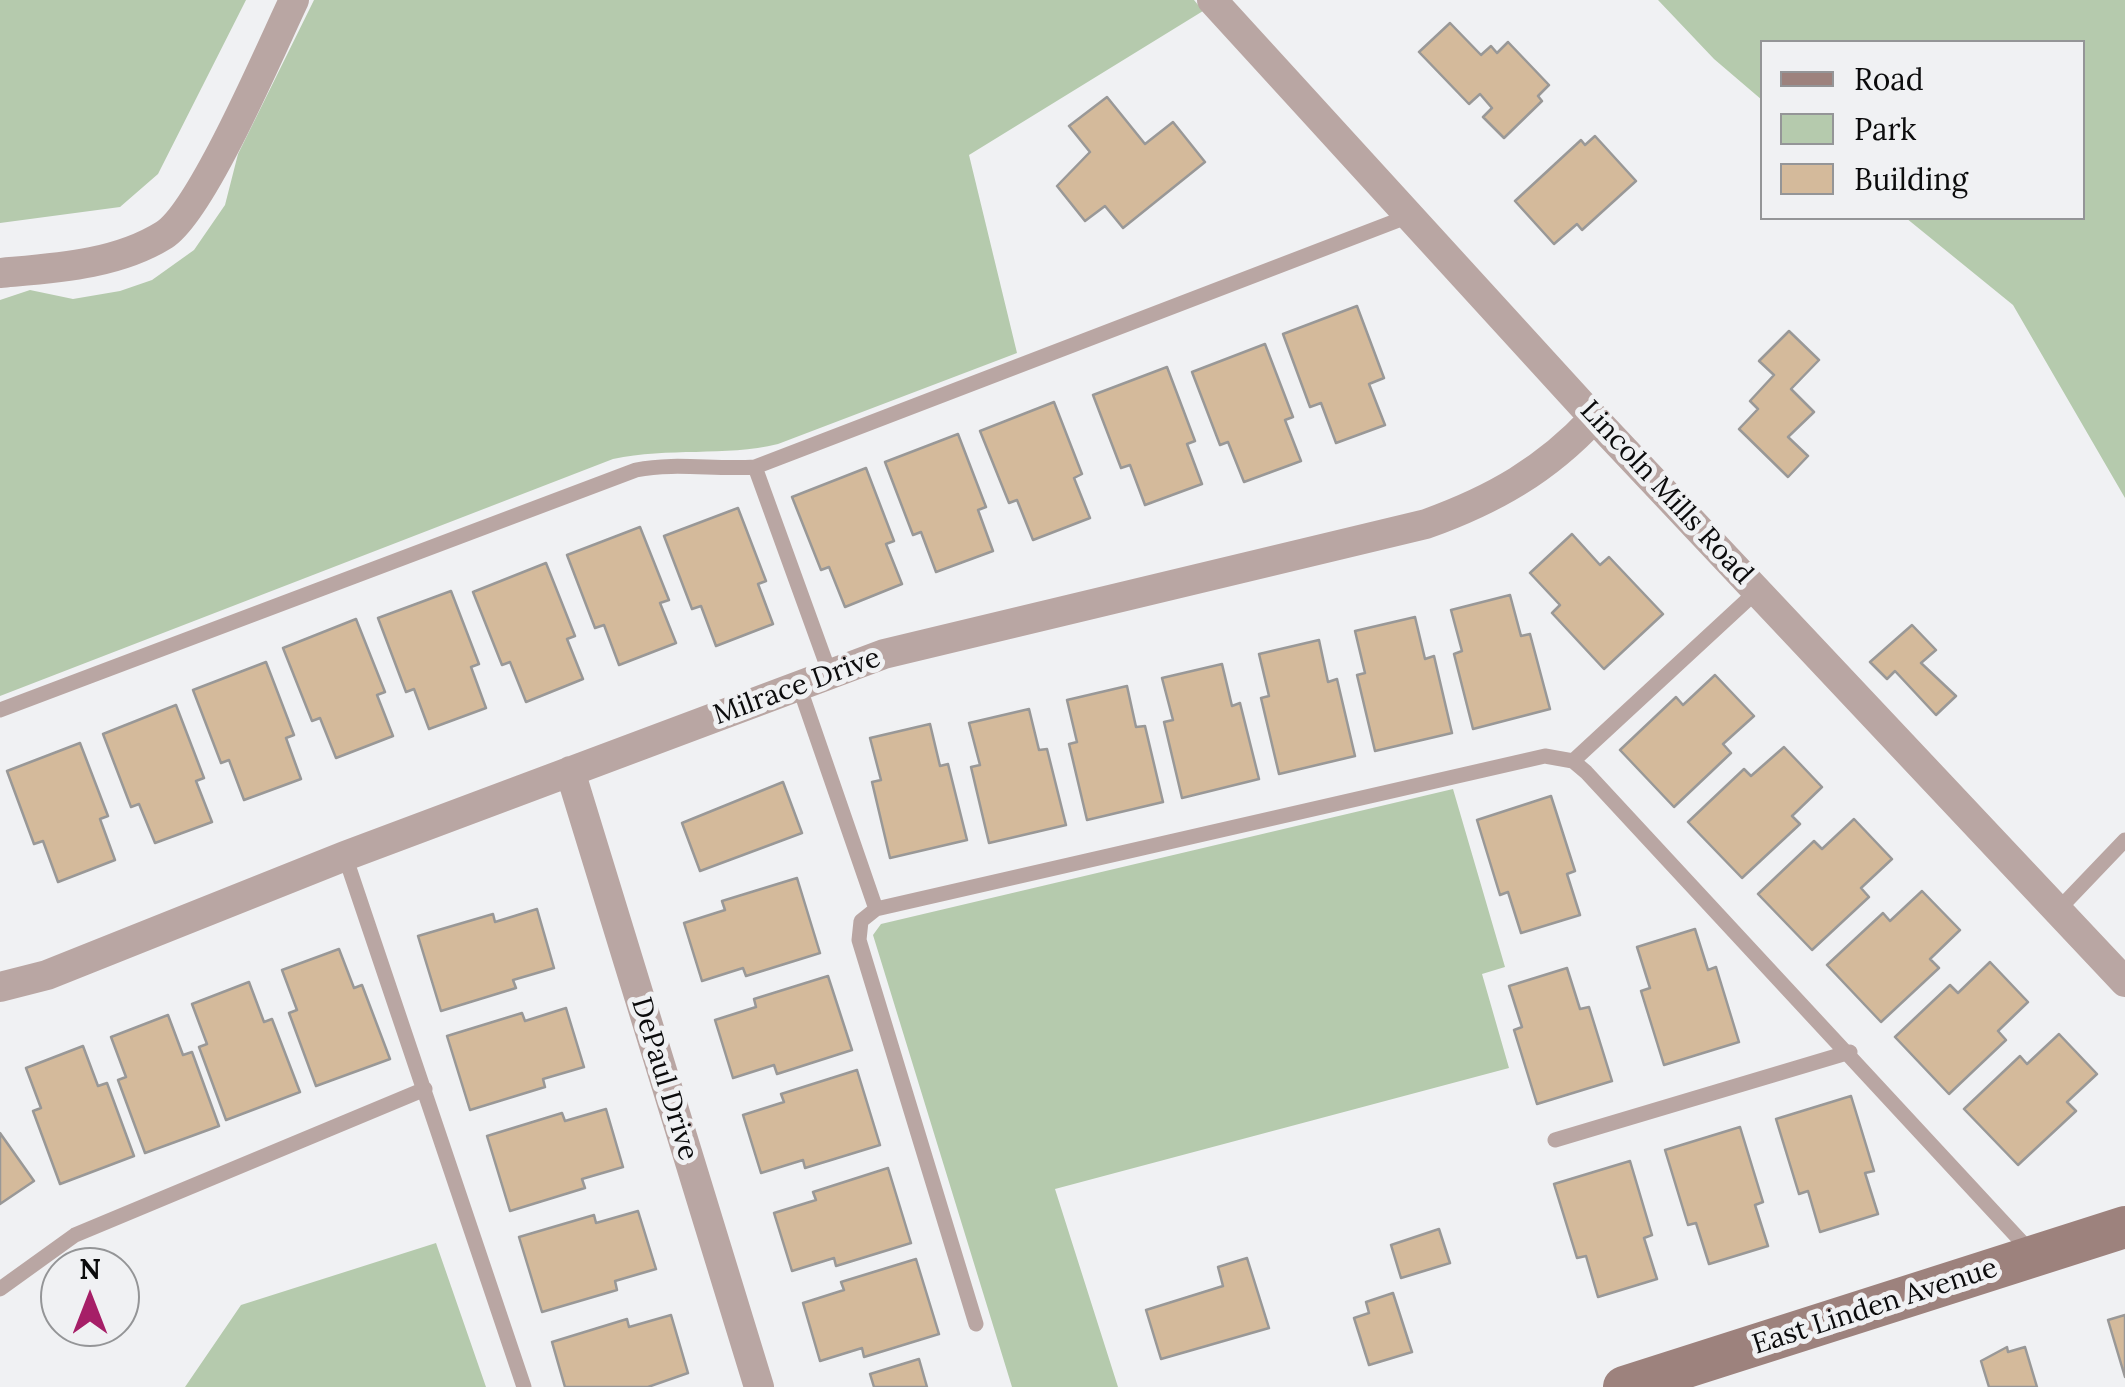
<!DOCTYPE html>
<style>
body{margin:0}
#map{position:relative;width:2125px;height:1387px;overflow:hidden;background:#f0f1f3;font-family:Lora,serif}
canvas{display:block}
.legend{position:absolute;left:1760px;top:40px;width:325px;height:180px;box-sizing:border-box;background:#f0f1f3;border:2px solid #949597;margin:0;padding:12px 18px;list-style:none;font-size:30px;color:#0b0b0c}
.legend li{display:flex;align-items:center;gap:20px;height:50px}
.legend b{width:50px;border:2px solid #949597}
.north{position:absolute;left:40px;top:1247px;width:100px;height:100px;box-sizing:border-box;background:#f0f1f3;border:2px solid #949597;border-radius:50%;rotate:0deg;font-size:28px;font-weight:700;line-height:40px;text-align:center;color:#0b0b0c}
.north::after{content:'';display:block;margin:auto;width:35px;height:45px;background:#a61f67;clip-path:polygon(50% 0,100% 100%,50% 72%,0 100%)}
</style>
<div id="map">
<canvas width="2125" height="1387"></canvas>
<ul class="legend">
<li><b style="height:12px;background:#9d827d"></b>Road</li>
<li><b style="height:28px;background:#b5caad"></b>Park</li>
<li><b style="height:28px;background:#d4ba9b"></b>Building</li>
</ul>
<div class="north">N</div>
</div>
<script>
const g = document.querySelector('canvas').getContext('2d');
g.lineJoin = 'round';
function fillPath(path, color) { g.fillStyle = color; g.fill(path, 'evenodd'); }
function stroke(path, color, width, dash) { g.strokeStyle = color; g.lineWidth = width; g.lineCap = dash ? 'butt' : 'round'; g.setLineDash(dash || []); g.stroke(path); }
function write(font, color, halo, rows, align = 'center') {
  g.font = font + ' Lora,serif'; g.lineWidth = 10; g.setLineDash([]); g.textBaseline = 'middle'; g.strokeStyle = halo; g.fillStyle = color; for (const [text, x, y, turn = 0] of rows) {
    g.save(); g.translate(x, y); g.rotate((+turn || 0) * Math.PI / 180); g.textAlign = isNaN(turn) ? turn : align; if (halo) g.strokeText(text, 0, 0); g.fillText(text, 0, 0); g.restore();
  }
}
fillPath(new Path2D(`
 M0,0H246L158,174L120,207L0,223Z
 M314,0H1194L1203,11L969,155L1017,353L778,444C724,457 669,447 613,459L0,696V300L30,290L73,299L120,291L152,280L194,250L225,205L238,154Z
 M1658,0H2125V498L2013,305L1906,218H2082V42H1762V100L1714,59Z
 M1453,789L1505,967L1482,974L1509,1068L1055,1189L1118,1387H1012L873,935L881,924Z
 M436,1243L486,1387H185L241,1305Z`), '#b5caad');
const building = new Path2D(`
 M1450,23L1481,55L1491,46L1497,53L1508,42L1549,85L1538,96L1542,101L1504,138L1483,117L1492,108L1480,94L1469,104L1419,52Z
 M1107,97L1145,144L1173,122L1205,162L1123,228L1105,206L1085,221L1057,186L1090,152L1069,126Z
 M1595,136L1636,181L1582,230L1577,224L1554,244L1515,201L1581,140L1585,145Z
 M1357,306L1384,378L1369,384L1385,425L1336,443L1321,403L1310,407L1283,334Z
 M1789,331L1819,360L1791,389L1814,412L1788,437L1808,456L1788,477L1739,429L1758,409L1750,401L1774,375L1759,361Z
 M1265,344L1293,417L1285,420L1301,461L1244,482L1228,442L1220,445L1192,372Z
 M1167,367L1195,441L1187,444L1202,484L1145,505L1130,465L1121,468L1093,395Z
 M1054,402L1082,474L1074,478L1090,518L1033,540L1017,500L1009,503L980,431Z
 M958,434L986,507L978,510L993,551L936,572L921,532L913,535L885,462Z
 M866,468L894,541L886,544L902,584L845,607L829,567L821,570L792,497Z
 M738,508L766,581L758,584L773,624L716,646L701,606L692,609L664,536Z
 M640,527L669,600L660,603L676,643L619,665L604,625L595,628L567,555Z
 M1572,534L1600,565L1609,557L1663,614L1604,669L1552,613L1560,605L1530,573Z
 M546,563L575,636L567,639L583,679L526,702L510,662L502,665L473,592Z
 M451,591L479,664L471,667L486,708L429,729L414,689L406,692L378,618Z
 M1510,595L1521,636L1530,634L1550,709L1473,729L1454,654L1462,651L1451,610Z
 M1415,617L1425,659L1434,656L1452,733L1375,751L1357,675L1365,673L1355,631Z
 M356,619L385,692L377,695L393,736L336,758L320,718L312,721L283,648Z
 M1912,625L1936,650L1921,663L1956,696L1936,715L1895,671L1887,679L1870,662Z
 M1319,640L1328,682L1337,679L1355,756L1279,774L1261,698L1269,696L1259,654Z
 M266,662L294,735L286,738L301,779L244,800L229,760L221,763L193,690Z
 M1222,664L1232,706L1240,703L1259,779L1182,798L1164,722L1173,720L1162,678Z
 M1715,675L1754,716L1723,744L1731,753L1674,807L1620,750L1676,697L1683,705Z
 M1127,686L1136,727L1145,726L1163,802L1087,820L1069,744L1077,742L1067,700Z
 M176,705L204,778L196,781L212,822L155,843L139,804L131,807L103,734Z
 M1029,709L1039,750L1047,749L1066,825L989,843L971,767L980,765L969,723Z
 M930,724L940,766L948,764L967,840L890,858L872,782L881,780L870,738Z
 M80,743L108,816L100,819L115,860L58,882L43,841L34,844L7,771Z
 M1784,747L1822,787L1792,816L1800,824L1742,878L1688,822L1744,769L1751,776Z
 M783,782L802,833L700,871L682,823Z
 M1551,796L1575,871L1567,874L1580,915L1521,933L1508,892L1500,895L1477,820Z
 M1854,819L1892,859L1861,888L1869,897L1812,950L1758,894L1814,841L1822,849Z
 M797,878L820,953L746,976L743,968L702,981L684,923L725,910L722,901Z
 M1922,891L1960,930L1930,959L1939,968L1881,1022L1827,965L1883,913L1890,921Z
 M537,909L554,968L513,980L516,988L441,1011L418,936L493,914L495,922Z
 M1695,929L1708,970L1716,967L1739,1042L1664,1065L1641,991L1650,988L1637,947Z
 M339,949L354,988L362,985L390,1059L316,1086L289,1013L297,1010L282,970Z
 M1990,962L2028,1002L1998,1031L2006,1040L1949,1094L1895,1037L1950,985L1958,993Z
 M1567,968L1580,1009L1589,1007L1612,1081L1537,1104L1514,1030L1522,1027L1509,986Z
 M828,976L852,1050L777,1074L774,1065L733,1078L715,1020L756,1007L754,999Z
 M249,982L264,1022L272,1019L300,1092L226,1120L199,1047L207,1044L192,1004Z
 M566,1008L584,1067L543,1079L545,1087L470,1110L447,1036L522,1013L525,1021Z
 M168,1015L183,1055L192,1052L219,1126L145,1153L118,1080L126,1077L111,1037Z
 M2059,1034L2097,1074L2067,1102L2076,1111L2018,1165L1964,1109L2020,1056L2027,1064Z
 M83,1046L98,1086L107,1083L134,1156L60,1184L33,1111L41,1108L26,1068Z
 M857,1070L880,1145L805,1168L803,1160L761,1173L743,1115L784,1102L781,1094Z
 M1851,1096L1874,1171L1865,1173L1878,1214L1820,1232L1808,1191L1799,1194L1776,1119Z
 M606,1109L623,1167L582,1179L585,1188L510,1211L487,1136L562,1113L565,1121Z
 M1740,1127L1763,1202L1755,1205L1768,1246L1709,1264L1696,1223L1688,1225L1665,1150Z
 M0,1133L34,1181L0,1204Z
 M1630,1161L1652,1235L1644,1238L1657,1279L1598,1297L1586,1256L1577,1258L1554,1184Z
 M888,1168L911,1243L836,1266L834,1258L792,1271L774,1213L816,1200L813,1192Z
 M638,1211L656,1269L615,1281L617,1290L542,1312L519,1237L594,1215L596,1223Z
 M1439,1229L1450,1263L1401,1278L1391,1245Z
 M1247,1258L1269,1328L1161,1359L1146,1310L1223,1286L1218,1267Z
 M916,1259L939,1334L864,1357L862,1348L820,1361L803,1303L844,1290L841,1282Z
 M1393,1293L1412,1352L1369,1365L1354,1318L1369,1313L1366,1302Z
 M671,1315L688,1373L648,1387H565L552,1342L627,1319L629,1327Z
 M2125,1315V1377L2108,1320Z
 M2007,1347L2008,1352L2025,1347L2037,1387H1989L1981,1361Z
 M919,1359L927,1387H874L870,1374Z`);
fillPath(building, '#d4ba9b');
stroke(building, '#999897', 2.5);
stroke(new Path2D(`
 M755,467L830,674
 M799,686L876,909
 M0,710L636,470C676,462 715,470 755,467L1409,216
 M1573,761L1758,590
 M345,856L524,1387
 M2057,911L2125,840
 M1555,1140L1850,1052
 M0,1289L75,1235L425,1089
 M976,1324L859,940L861,921L876,909L1545,756L1573,761L1586,772L2031,1252`), '#b9a6a3', 15);
stroke(new Path2D(`
 M1212,0L1594,418L2125,982
 M0,273C55,268 116,265 164,235C202,211 271,48 294,0
 M570,771L759,1387
 M0,987L47,975L345,856L884,654L1426,524C1493,500 1546,470 1594,418`), '#b9a6a3', 30);
stroke(new Path2D(`
 M1624,1387L2125,1227`), '#9d827d', 42);
write('28px', '#0b0b0c', '#f0f1f3', [
 ["Lincoln Mills Road",1666,493,47],
 ["Milrace Drive",797,687,-20],
 ["DePaul Drive",664,1079,73],
 ["East Linden Avenue",1875,1307,-18]
]);
</script>
